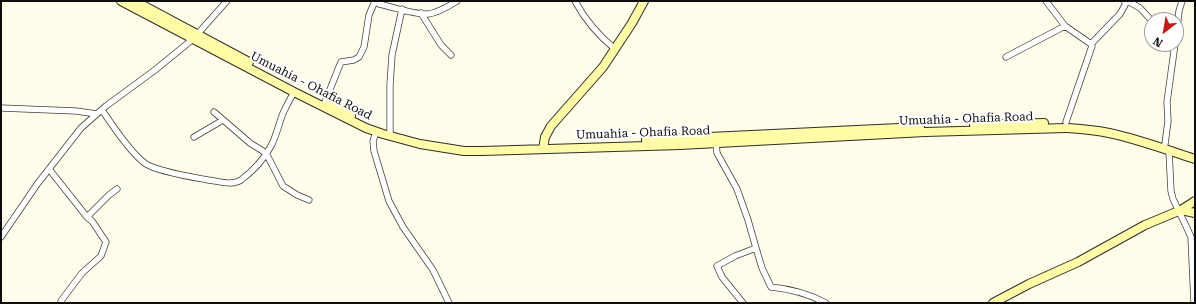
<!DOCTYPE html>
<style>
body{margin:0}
#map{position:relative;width:1196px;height:304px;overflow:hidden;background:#fffcea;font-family:"Roboto Serif",serif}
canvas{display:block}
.frame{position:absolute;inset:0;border:2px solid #0c0c0c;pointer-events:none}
.north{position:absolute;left:1144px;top:12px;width:40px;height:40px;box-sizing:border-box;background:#fff;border:1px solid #9e9e9e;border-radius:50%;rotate:211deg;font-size:11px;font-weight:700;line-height:16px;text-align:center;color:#0c0c0c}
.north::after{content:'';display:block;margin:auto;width:14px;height:18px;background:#ca1a16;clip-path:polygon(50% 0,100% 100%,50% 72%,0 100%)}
</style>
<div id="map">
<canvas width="1196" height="304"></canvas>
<div class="frame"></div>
<div class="north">N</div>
</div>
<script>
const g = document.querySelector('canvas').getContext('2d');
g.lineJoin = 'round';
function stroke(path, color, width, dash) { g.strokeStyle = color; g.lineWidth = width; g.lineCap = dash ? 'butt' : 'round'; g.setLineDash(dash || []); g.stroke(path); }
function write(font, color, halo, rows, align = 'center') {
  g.font = font + ' "Roboto Serif",serif'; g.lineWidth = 4; g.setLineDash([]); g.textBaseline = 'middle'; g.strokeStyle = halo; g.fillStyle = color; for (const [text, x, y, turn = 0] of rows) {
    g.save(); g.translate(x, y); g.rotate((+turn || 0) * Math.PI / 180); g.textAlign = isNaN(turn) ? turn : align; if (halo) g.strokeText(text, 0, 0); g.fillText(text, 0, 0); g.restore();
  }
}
const street = new Path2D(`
 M375,1L379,4C393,7 414,15 428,14C438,13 449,6 457,1
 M575,1C585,20 598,35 615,49
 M1046,1L1065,26L1091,44L1092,46L1066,122
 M1128,1L1140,8L1152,21
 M421,13L441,45L451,55
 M1176,36L1179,11L1182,1
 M1091,44L1120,14L1125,5V1
 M1168,44L1174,51
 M1006,57L1065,26
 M325,102L341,62L354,60L359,57L364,47L369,15L375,1
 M1,108L76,111L97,114
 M102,110C112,125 132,155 146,164C159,172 192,177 208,180C219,181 232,186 241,180C253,171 264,159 271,146C277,135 279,122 284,111C287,105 290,99 294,92
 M214,112L250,143L266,153L283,186L297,195L309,200
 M376,132L373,141L374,151L389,201L403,227L433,270L449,303
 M390,132V85L392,55L402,9
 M194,137L223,120
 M716,143L717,153L737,189L748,220L756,248L735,256L717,266L722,277L743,303
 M1165,144L1168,121L1167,102L1175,44
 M1169,151L1171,191L1173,199L1186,226L1191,237L1194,303
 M49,169L87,217
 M1,237L38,183L81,128L106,106L155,70L193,39L227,1
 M756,248L762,268L771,287C791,289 809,294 826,303
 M62,303L61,301L82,273L101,256L106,242L92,221L87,217L109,195L117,189`);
const secondary = new Path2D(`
 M121,1L294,92L366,128L383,134L420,144L464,151H482L680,145L925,132L1066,128C1080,129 1095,130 1109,133C1138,139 1167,150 1195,159
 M135,1L249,62
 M328,104L351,116
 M974,125L1044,123
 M646,140L920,127
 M543,149L545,137L551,126L603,67L632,23L644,1
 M1181,210L1195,213
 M993,303L1029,284L1078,262L1145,225L1181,210L1195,201`);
stroke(street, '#3f3f3f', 7);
stroke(secondary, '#2e2e2e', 10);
stroke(street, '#fff', 5.5);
stroke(secondary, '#fffca5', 8);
write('12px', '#0c0c0c', '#fff', [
 ["Umuahia - Ohafia Road",311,86,27],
 ["Umuahia - Ohafia Road",966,119,-2],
 ["Umuahia - Ohafia Road",643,133,-2]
]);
</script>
